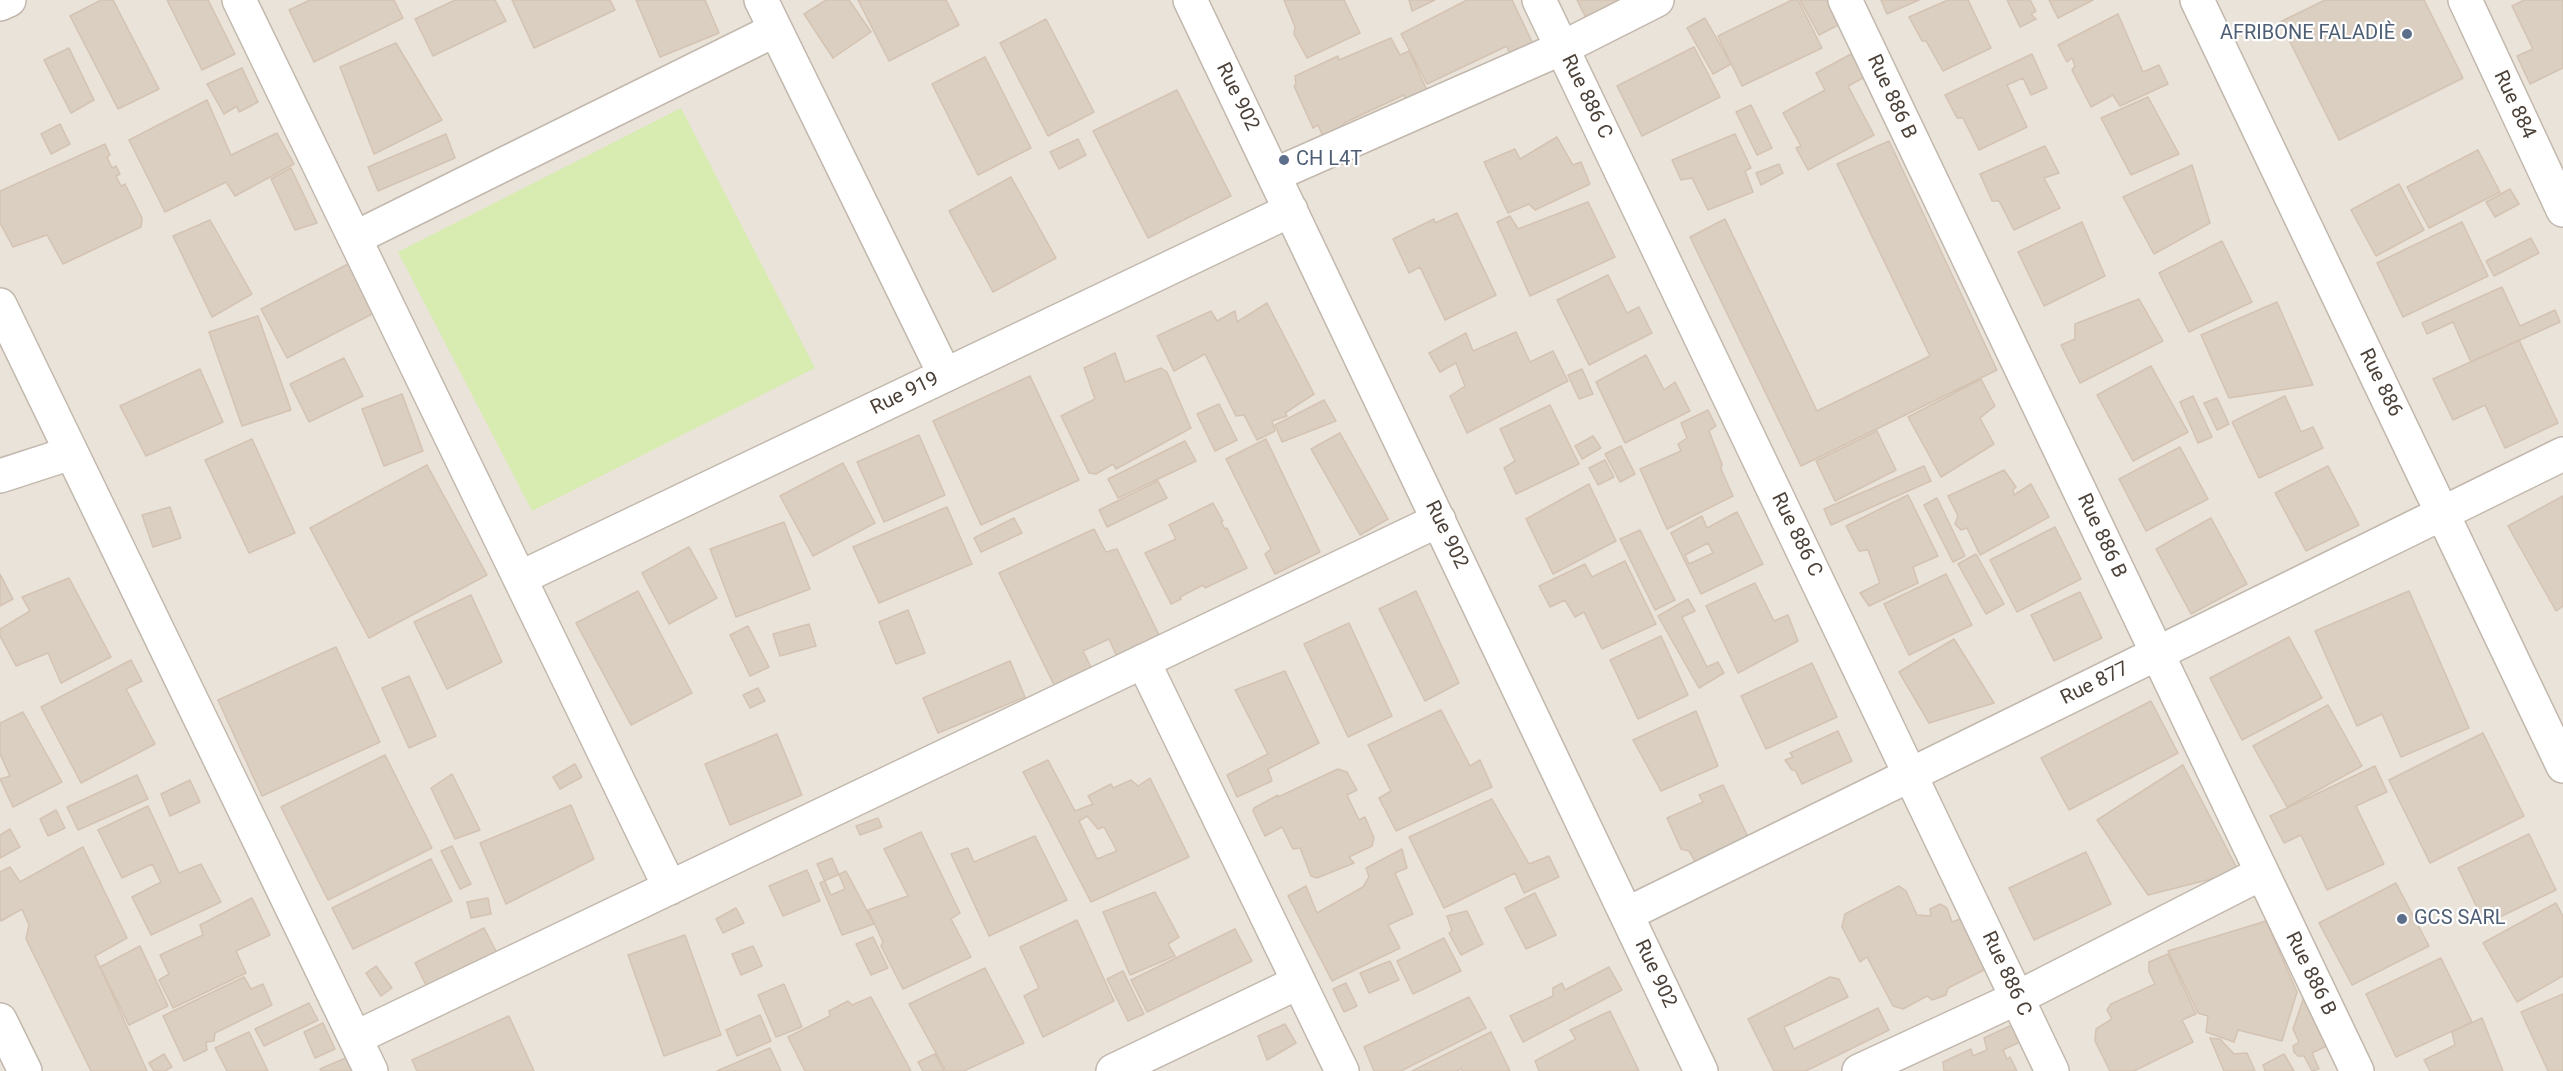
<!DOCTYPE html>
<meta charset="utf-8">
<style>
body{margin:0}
canvas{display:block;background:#f6f1eb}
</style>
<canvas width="2563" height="1071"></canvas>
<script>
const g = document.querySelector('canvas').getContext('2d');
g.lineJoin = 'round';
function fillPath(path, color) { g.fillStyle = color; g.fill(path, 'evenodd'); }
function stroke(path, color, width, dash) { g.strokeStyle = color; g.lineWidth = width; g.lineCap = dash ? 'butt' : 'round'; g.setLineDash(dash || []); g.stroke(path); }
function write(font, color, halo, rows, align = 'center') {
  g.font = font + ' Roboto,sans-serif'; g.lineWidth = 4.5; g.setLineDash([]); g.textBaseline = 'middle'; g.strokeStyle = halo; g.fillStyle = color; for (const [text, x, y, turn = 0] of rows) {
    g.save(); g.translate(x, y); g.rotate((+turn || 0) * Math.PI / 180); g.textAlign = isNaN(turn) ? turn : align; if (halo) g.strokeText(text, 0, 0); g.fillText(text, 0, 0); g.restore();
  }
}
fillPath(new Path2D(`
 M0,0H2563V1071H0Z`), '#eae3d9');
fillPath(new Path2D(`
 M681,108L815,368L532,511L398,252Z`), '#d8ecb2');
const building = new Path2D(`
 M101,0H113L159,89L118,109L70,16Z
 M167,0H208L235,54L202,70Z
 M310,0H394L403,18L314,62L289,10Z
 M455,0H495L506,21L433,56L415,19Z
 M512,0H610L615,10L534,48Z
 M636,0H705L719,33L660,57Z
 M826,0H849L871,32L833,58L804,14Z
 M858,0H946L959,25L889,61Z
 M1284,0H1344L1360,33L1307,58L1294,34L1295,27Z
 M1409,0H1435L1412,11Z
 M1467,0H1512L1535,48L1511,59L1507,46L1427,84L1401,34Z
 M1577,0H1622L1586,18Z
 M1792,0H1798L1822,48L1742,86L1718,36Z
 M1800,0H1829L1842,23L1819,35Z
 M1881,0H1919L1887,14Z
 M1948,0H1968L1991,48L1943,71L1926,41H1922L1909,17Z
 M2007,0H2030L2036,11L2031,14L2036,19L2020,27Z
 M2049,0H2093L2058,18Z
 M2325,0H2424L2463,78L2339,140L2280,22Z
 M2524,0H2563V68L2530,84L2517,56L2533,49L2512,6Z
 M2118,14L2143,72L2159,65L2168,84L2120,106L2113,95L2091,107L2072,70L2075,66L2072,58L2067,62L2058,45Z
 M1705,18L1731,64L1713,74L1687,28Z
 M1046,19L1094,112L1048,136L1000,43Z
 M1391,38L1400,55L1409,51L1431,99L1409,110L1404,95L1344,123L1346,130L1325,141L1318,125L1313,128L1294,86L1296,84L1295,76L1338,56L1339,60Z
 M396,43L442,120L374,154L340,67Z
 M1694,47L1720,97L1642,136L1617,86Z
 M69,48L94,100L71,113L44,60Z
 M1853,53L1865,77L1848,86L1874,135L1808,170L1796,148L1801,146L1783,113L1825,90L1816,73Z
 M2032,54L2047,88L2031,95L2023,78L2007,85L2027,127L1979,150L1963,118H1957L1945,95Z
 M985,57L1031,148L978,175L932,84Z
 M242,68L258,102L239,112L237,106L224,114L207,84Z
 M1177,90L1231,196L1148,238L1093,131Z
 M2148,97L2179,154L2131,175L2101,118Z
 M207,100L231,155L277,133L294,164L235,196L226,182L165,212L129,140Z
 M1751,105L1772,148L1757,155L1736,112Z
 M60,124L70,144L51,154L41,134Z
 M446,134L455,158L378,191L368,167Z
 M1735,134L1751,168L1745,171L1753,192L1708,210L1692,178L1681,180L1672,160Z
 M1557,137L1573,165L1581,162L1590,184L1535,210L1529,204L1508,213L1484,162L1515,149L1520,159Z
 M1078,139L1086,155L1059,169L1050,152Z
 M1889,141L1997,370L1801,466L1690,237L1725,219L1817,411L1930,356L1837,164Z
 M105,144L110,155L107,157L112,168L116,166L120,174L116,176L121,186L125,184L142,218L141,227L63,264L47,235L13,247L0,223V191Z
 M2045,146L2059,173L2044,178L2060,208L2014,230L1999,201H1992L1980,174Z
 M2478,150L2500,192L2429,228L2407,187Z
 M1779,164L1783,173L1761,185L1756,173Z
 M2192,165L2210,223L2154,254L2123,197Z
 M291,168L317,223L295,230L271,179Z
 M1011,177L1056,258L993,292L949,211Z
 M2399,184L2424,230L2376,256L2351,210Z
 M2510,189L2519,204L2495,217L2486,202Z
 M1588,202L1615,257L1530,296L1497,222L1510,216L1518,229Z
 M1457,213L1496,295L1445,320L1420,267L1409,273L1393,239L1434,219L1435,223Z
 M210,220L252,294L212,317L173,236Z
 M2082,222L2105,276L2044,306L2018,252Z
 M2462,222L2488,276L2403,317L2377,263Z
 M2531,238L2539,253L2494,276L2486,261Z
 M2222,241L2252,302L2189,332L2159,273Z
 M350,263L376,312L287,358L261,309Z
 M1608,275L1627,313L1639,307L1652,333L1589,365L1557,300Z
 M2502,287L2520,326L2555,310L2560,322L2471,362L2453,322L2427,334L2422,323Z
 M2139,299L2163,341L2080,383L2061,345L2075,339V324Z
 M2277,302L2313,385L2229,398L2201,335Z
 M1267,303L1314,394L1285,413L1287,416L1272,421L1275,431L1257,440L1244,415L1236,416L1205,354L1174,371L1157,336L1211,311L1217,321L1235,311L1237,322Z
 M258,316L291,410L242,426L209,332Z
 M1516,332L1530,362L1553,351L1568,381L1467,433L1450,396L1465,386L1456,363L1440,372L1429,353L1466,333L1473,351Z
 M2519,340L2558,423L2505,448L2485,405L2453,420L2433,379Z
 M1115,353L1125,382L1161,368L1167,372L1191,428L1116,469L1113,464L1096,474L1089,473L1061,416L1095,399L1084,368Z
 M1646,355L1664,390L1675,382L1690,411L1625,443L1596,382Z
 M344,358L363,396L309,422L290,384Z
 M2151,366L2188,432L2133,461L2097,395Z
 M200,369L223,422L146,456L120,406Z
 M1582,369L1593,394L1579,399L1568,375Z
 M1030,376L1079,480L981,525L933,421Z
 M1981,379L1995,406L1980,418L1994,444L1941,477L1908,417Z
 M402,394L423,451L384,466L362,409Z
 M2193,396L2212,437L2198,443L2180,402Z
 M2285,396L2301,432L2313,427L2323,448L2259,478L2232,422Z
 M2217,398L2229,424L2217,430L2204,403Z
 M1324,400L1336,421L1282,442L1275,425Z
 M1219,404L1237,440L1215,451L1197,414Z
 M1550,405L1579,464L1516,494L1504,468L1515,461L1500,429Z
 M1708,410L1716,426L1709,431L1722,464L1721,469L1733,496L1667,529L1640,469L1681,451L1678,444L1687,438L1681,423Z
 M1877,431L1896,470L1835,501L1816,461Z
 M1340,433L1388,519L1360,535L1311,449Z
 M919,435L945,495L884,522L857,462Z
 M1593,436L1601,448L1582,459L1575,446Z
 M252,439L295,533L249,553L205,460Z
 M1266,439L1320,552L1275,574L1265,554L1271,549L1226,459Z
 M1185,441L1196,461L1118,498L1108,479Z
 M1621,446L1635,474L1620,482L1605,454Z
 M2180,447L2208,499L2146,531L2119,479Z
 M1605,460L1614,477L1598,485L1589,468Z
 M843,463L875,523L813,556L780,496Z
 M427,465L487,575L369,638L310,528Z
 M1924,466L1931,481L1831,525L1824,509Z
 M2328,466L2359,525L2306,551L2275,493Z
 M2004,470L2016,487L2013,490L2014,495L2031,484L2049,517L1980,555L1967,528L1961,530L1955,524L1958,516L1948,496Z
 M1158,481L1167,498L1107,527L1099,510Z
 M1589,484L1616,541L1553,574L1526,519Z
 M1908,495L1938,556L1913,567L1918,583L1869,606L1860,593L1880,583L1868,550L1859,551L1846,526Z
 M2563,496V606L2556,611L2508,526Z
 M1937,498L1965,556L1953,562L1924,505Z
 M1213,503L1223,521L1221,522L1225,529L1227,528L1247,568L1205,588L1203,585L1180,597L1181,599L1171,604L1145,553L1176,539L1169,525Z
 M170,507L181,538L153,547L142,515Z
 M947,507L972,564L879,603L853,547Z
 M1737,512L1763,564L1701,594L1671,533L1702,516L1707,528ZM1708,543L1713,553L1689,564L1685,555Z
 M1014,518L1022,533L981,552L974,538Z
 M2211,518L2247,584L2191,614L2156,549Z
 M784,522L810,589L736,617L710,549Z
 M2055,527L2081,579L2017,612L1990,560Z
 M1094,529L1106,552L1117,549L1160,637L1117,657L1109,639L1083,651L1092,669L1055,687L999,573Z
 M1640,530L1675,600L1655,610L1620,539Z
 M689,547L717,598L669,624L642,573Z
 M1976,554L2004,604L1986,614L1958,564Z
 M1625,561L1656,624L1602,649L1584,612L1575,617L1565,600L1550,607L1539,586L1585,564L1592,577Z
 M0,574L13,599L0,606Z
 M1946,574L1972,625L1909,655L1884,604Z
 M69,578L111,657L61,683L48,653L16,666L0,636V629L30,611L22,597Z
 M1755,583L1774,621L1788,615L1798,641L1738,673L1706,606Z
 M638,591L692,693L631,725L576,623Z
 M1416,591L1459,683L1425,701L1379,609Z
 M2409,591L2469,728L2401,757L2382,714L2357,726L2315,631Z
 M2080,592L2102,638L2054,661L2031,615Z
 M471,595L502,662L447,689L414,622Z
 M1688,599L1695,611L1682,617L1707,667L1718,662L1724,673L1699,688L1658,616Z
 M908,610L925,653L896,664L879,622Z
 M1349,623L1392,716L1348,737L1304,644Z
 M809,624L816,646L780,656L773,634Z
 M748,626L769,667L750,676L730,635Z
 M1661,636L1688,695L1638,719L1610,660Z
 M2289,637L2322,698L2242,740L2210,678Z
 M1954,639L1994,703L1929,723L1899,672Z
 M336,647L380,742L262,796L218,700Z
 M131,660L142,681L126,689L155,744L81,783L41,707Z
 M1010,661L1025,697L938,733L923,698Z
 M1812,663L1837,717L1766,749L1741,696Z
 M1285,671L1319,743L1268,769L1272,781L1237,797L1227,775L1268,754L1235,690Z
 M409,676L436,736L409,748L382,688Z
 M758,688L765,701L750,708L743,695Z
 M2151,701L2178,753L2069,810L2041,758Z
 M2328,705L2362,766L2287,807L2253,746Z
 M1441,710L1470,766L1480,760L1492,787L1396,831L1379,798L1391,791L1368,745Z
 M1696,711L1718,766L1661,791L1633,740Z
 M23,712L62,782L13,807L0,779L10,776L0,754V723Z
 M1838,731L1852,761L1802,784L1795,770H1792L1785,760L1793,757L1790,753Z
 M2483,733L2524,816L2430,863L2389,780Z
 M777,734L802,795L730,825L705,764Z
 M385,755L432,848L328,900L281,807Z
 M1048,760L1075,811L1093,804L1088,796L1111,784L1113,788L1131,780L1138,786L1150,778L1189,857L1091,902L1023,772ZM1087,816L1098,829L1104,827L1117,851L1097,859L1079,821Z
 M575,764L582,777L560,789L553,777Z
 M2183,765L2239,872L2148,895L2097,820Z
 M2375,766L2387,792L2356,806L2384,864L2327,890L2301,835L2284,843L2270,816Z
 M1338,769L1347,772L1357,790L1347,795L1359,820L1365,817L1374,838L1372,846L1349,857L1354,863L1317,878L1311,876L1300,848L1293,849L1282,827L1265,836L1253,811L1254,808L1278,795V797Z
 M452,774L480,830L455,839L431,788Z
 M137,775L148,799L78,830L67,807Z
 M190,780L200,802L170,816L161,794Z
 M1723,785L1751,843L1699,868L1689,851L1681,849L1667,818L1703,802L1699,795Z
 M1492,799L1529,864L1549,856L1559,877L1524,893L1515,873L1444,908L1409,837Z
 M571,805L594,859L506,904L480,843Z
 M148,806L179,873L201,864L221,902L151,935L132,897L161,882L152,864L122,878L98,830Z
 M56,810L65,828L48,836L40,819Z
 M878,818L882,827L860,835L856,826Z
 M10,829L20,847L0,858V835Z
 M921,832L960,913L951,919L971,957L903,989L881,946L883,942L868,910L908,896L884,849Z
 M2529,834L2556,890L2485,924L2458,868Z
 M1035,836L1067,900L989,936L951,854L968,848L974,862Z
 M452,846L471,884L460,889L441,851Z
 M83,847L127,938L95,956L147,1071H91L26,939L29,925L22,909L1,921L0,918V872L10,867L20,882Z
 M1402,849L1407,868L1395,873L1413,914L1388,925L1400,948L1332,981L1288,896L1306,886L1317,913L1363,887L1369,877L1366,868Z
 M2086,852L2111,904L2034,940L2009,888Z
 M832,858L845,889L831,895L817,864Z
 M431,859L452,901L353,949L332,908Z
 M807,870L820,901L783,916L769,886Z
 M846,871L874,924L842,935L820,883Z
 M2396,883L2429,946L2352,985L2319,923Z
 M1899,886L1906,891L1917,915L1931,916L1930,909L1940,904L1947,908L1952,922L1968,916L1990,967L1948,988L1946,995L1932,1000L1927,996L1903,1009L1893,1006L1867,957L1860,962L1842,927L1845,914Z
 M1155,892L1179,937L1168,944L1175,956L1130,975L1103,912Z
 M1535,893L1556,935L1526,949L1505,908Z
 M252,898L270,935L236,951L246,973L173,1008L159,980L169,974L160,955L203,935L200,925Z
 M488,898L491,914L471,918L467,902Z
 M2556,903L2563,916V976L2517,1002L2483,943Z
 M736,908L744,923L723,933L716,919Z
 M1467,911L1483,944L1461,955L1449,933L1452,931L1447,916Z
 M1077,920L1114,1001L1043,1037L1024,996L1039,988L1020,947Z
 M2266,921L2297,992L2282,1041L2238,1030L2234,1042L2206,1032L2208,1016L2198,1013L2168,951Z
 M484,928L498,955L428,989L415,963Z
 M1235,929L1252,961L1147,1012L1131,980Z
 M685,935L721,1035L664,1056L628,955Z
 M873,937L888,968L871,975L856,944Z
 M1444,938L1461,971L1413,994L1397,961Z
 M140,946L168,1006L129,1025L100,967Z
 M753,946L762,966L741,975L732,954Z
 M2168,954L2196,1014L2182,1020L2193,1042L2134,1071H2110L2095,1041L2096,1029L2112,1019L2107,1010L2111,1004L2155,984L2149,972V962Z
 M2441,958L2472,1022L2396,1057L2366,994Z
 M1390,961L1399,980L1369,993L1360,973Z
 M376,966L392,988L381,996L366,973Z
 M1609,967L1622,990L1523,1042L1510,1016L1553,996V988L1562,983L1565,990Z
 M985,968L1024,1043L964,1071H946L909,1004Z
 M1123,971L1144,1014L1128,1021L1107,979Z
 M244,977L251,989L263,984L272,1005L215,1033L214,1041L206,1042L207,1050L184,1061L163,1016Z
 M1830,977L1839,979L1848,997L1784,1027L1794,1049L1878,1008L1889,1030L1806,1071H1774L1748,1019Z
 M1346,983L1357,1006L1344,1012L1333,989Z
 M784,984L802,1027L776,1037L758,995Z
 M2308,985L2335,1042L2312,1053L2319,1069L2312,1071L2304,1056H2298L2294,1052L2293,1046L2299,1042L2293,1029Z
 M2563,994V1071H2548L2521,1012Z
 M871,997L911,1071H805L788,1037L830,1016L829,1011L848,1001L852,1005Z
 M1469,997L1486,1028L1401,1071H1374L1364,1047Z
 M309,1003L318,1020L264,1046L255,1029Z
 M1610,1011L1639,1071H1539L1535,1061L1576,1039L1570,1030Z
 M760,1015L771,1041L737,1056L726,1030Z
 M509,1016L534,1071H417L412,1060Z
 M2482,1018L2503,1071H2430L2424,1060L2455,1045L2452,1032Z
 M323,1023L335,1049L315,1058L304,1032Z
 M1285,1024L1296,1043L1267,1060L1258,1036Z
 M2014,1024L2022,1041L2003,1050L2007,1059L2010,1057L2017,1071H1944L1943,1062L1971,1049L1973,1056L1987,1050L1984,1038Z
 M249,1032L268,1071H227L215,1048Z
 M1491,1032L1510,1071H1463L1461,1069L1456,1071H1412Z
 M2210,1038L2220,1039L2234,1054L2247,1053L2255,1071H2224Z
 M770,1048L781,1071H717Z
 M164,1054L172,1067L165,1071H154L149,1063Z
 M935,1054L944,1071H923L918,1062Z
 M2284,1054L2294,1071H2265L2263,1065Z
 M348,1057L355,1071H321L320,1069Z`);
fillPath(building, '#dbcfc2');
stroke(building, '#d4c3b2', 1.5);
const minor = new Path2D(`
 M239,0L670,888
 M761,0L945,375
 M1190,0L1701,1071
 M1539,0L2052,1071
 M1845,0L2357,1071
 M2197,0L2563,766
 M2465,0L2563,210
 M0,4L9,0
 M1274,175L1562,48L1657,0
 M355,238L775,30
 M0,305L371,1071
 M0,476L71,453
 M520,578L1291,210
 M1143,661L1342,1071
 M1627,914L2563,454
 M0,1020L25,1071
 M355,1038L1439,520
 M1113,1071L1299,982
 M1859,1071L2017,998L2262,873`);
stroke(minor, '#c2b8ad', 36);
stroke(minor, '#fff', 33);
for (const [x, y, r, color] of [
 [2407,34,6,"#5c6f8a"],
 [1284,160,6,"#5c6f8a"],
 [2402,919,6,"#5c6f8a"]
]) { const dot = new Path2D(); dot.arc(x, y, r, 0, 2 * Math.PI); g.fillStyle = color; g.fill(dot); stroke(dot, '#fff', 2); }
write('20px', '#4e5e75', '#fff', [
 ["AFRIBONE FALADIÈ",2395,34,"right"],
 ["CH L4T",1296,160],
 ["GCS SARL",2414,919]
], 'left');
write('20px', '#4b4138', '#fff', [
 ["Rue 902",1237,97,64],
 ["Rue 886 C",1586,97,64],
 ["Rue 886 B",1891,97,65],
 ["Rue 884",2514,105,65],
 ["Rue 886",2380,383,64],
 ["Rue 919",905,394,-26],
 ["Rue 902",1446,535,64],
 ["Rue 886 C",1796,535,64],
 ["Rue 886 B",2101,536,65],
 ["Rue 877",2095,684,-26],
 ["Rue 902",1655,974,65],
 ["Rue 886 C",2006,974,65],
 ["Rue 886 B",2310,974,64]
]);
</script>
